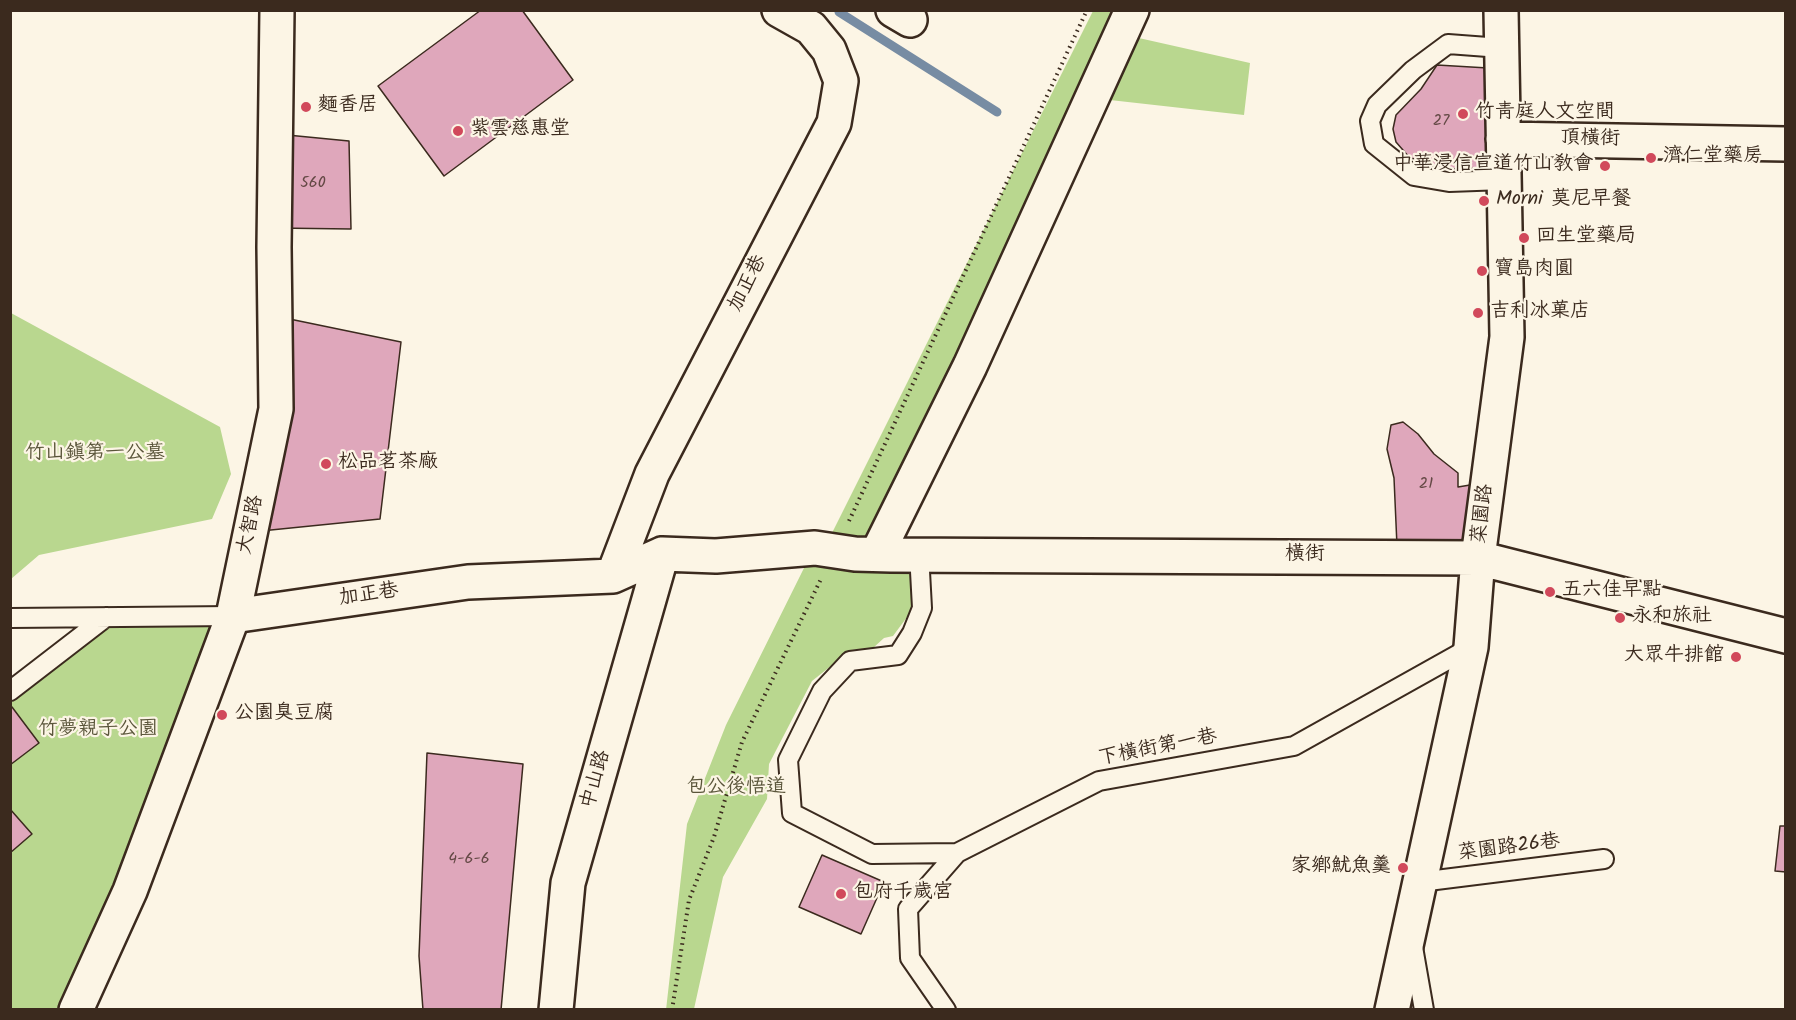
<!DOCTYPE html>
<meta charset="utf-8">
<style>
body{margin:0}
#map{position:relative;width:1796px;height:1020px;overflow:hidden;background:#fcf5e5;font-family:Kalam,sans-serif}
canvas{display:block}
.frame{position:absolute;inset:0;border:12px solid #3b2a1e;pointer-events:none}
</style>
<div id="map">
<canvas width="1796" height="1020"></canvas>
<div class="frame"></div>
</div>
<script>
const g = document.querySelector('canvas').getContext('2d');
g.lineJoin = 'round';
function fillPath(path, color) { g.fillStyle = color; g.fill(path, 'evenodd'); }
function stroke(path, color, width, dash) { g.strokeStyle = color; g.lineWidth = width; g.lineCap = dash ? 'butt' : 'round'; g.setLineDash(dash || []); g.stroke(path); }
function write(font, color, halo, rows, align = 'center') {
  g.font = font + ' Kalam,"LXGW WenKai TC",sans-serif'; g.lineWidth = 4.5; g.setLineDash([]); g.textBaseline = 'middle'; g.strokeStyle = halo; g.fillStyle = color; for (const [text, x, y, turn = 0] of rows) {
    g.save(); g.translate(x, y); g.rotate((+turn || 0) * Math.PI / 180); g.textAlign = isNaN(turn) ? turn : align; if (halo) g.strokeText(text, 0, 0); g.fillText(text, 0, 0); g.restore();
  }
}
fillPath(new Path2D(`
 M1093,11H1125L874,548L826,545Z
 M1121,34L1250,63L1244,115L1092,98Z
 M11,313L220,427L231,474L212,519L39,555L11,579Z
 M806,564L909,571L916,605L893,636L884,638L873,648L851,650L812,681L769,764L767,799L723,877L694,1009L666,1010L687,824L726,725Z
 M233,616L76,1009L11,1010V689L106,617Z`), '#b9d78f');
stroke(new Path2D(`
 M839,12L997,112`), '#778ca3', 9);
const building = new Path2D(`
 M481,10H522L573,80L444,176L378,86Z
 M1437,65L1488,68L1486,168L1439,169L1409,157L1396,142L1393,129L1396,115L1421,89Z
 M277,134L349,141L351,229L275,228Z
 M275,316L401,342L380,519L251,532Z
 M1403,422L1418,434L1434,454L1458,473V487L1482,483L1465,544L1397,546L1394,478L1387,449L1391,425Z
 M12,707L39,743L10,765V708Z
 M427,753L523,764L501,1010H423L419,956Z
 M10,809L32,834L10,853Z
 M1780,826H1786V872L1775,871Z
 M822,855L884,882L861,934L799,907Z`);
fillPath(building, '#dfa7bb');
stroke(building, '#3b2a1e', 1.5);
const service = new Path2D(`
 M1501,48L1448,44L1413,70L1377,105L1370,121L1374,144L1414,176L1449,182L1504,180
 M919,553L922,608L912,633L898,655L850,661L822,691L788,760L792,813L872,854L957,853
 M10,618L233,616
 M10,691L106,617
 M1420,882L1604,859
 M1413,947L1424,1010
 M946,1010L910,958L908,909L957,853L1099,781L1294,746L1471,647`);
const minor = new Path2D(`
 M893,10L910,20
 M1503,139L1786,144
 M877,554L970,366L1132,10
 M613,576L652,474L834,123L841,81L829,50L811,28L779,10
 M233,616L468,582L613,576L662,554L716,556L815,548L855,554L891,555L1478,558L1786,636
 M556,1010L568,883L662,554
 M1392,1010L1471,647L1478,558L1507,337L1501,10`);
const tertiary = new Path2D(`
 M76,1010L130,891L233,616L276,409L274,247L277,10`);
stroke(service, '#3b2a1e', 22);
stroke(minor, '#3b2a1e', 38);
stroke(tertiary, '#3b2a1e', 38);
stroke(new Path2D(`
 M849,521L1087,10
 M672,1010L689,900L714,837L742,742L821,579`), '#3b2a1e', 4, [1.5, 4.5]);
stroke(service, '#fcf5e5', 18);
stroke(minor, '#fcf5e5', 33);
stroke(tertiary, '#fcf5e5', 33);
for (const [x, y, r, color] of [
 [306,107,6,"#d1495b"],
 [1463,114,6,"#d1495b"],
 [458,131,6,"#d1495b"],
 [1651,158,6,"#d1495b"],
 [1605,166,6,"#d1495b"],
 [1484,201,6,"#d1495b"],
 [1524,238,6,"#d1495b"],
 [1482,271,6,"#d1495b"],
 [1478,313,6,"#d1495b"],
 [326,464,6,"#d1495b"],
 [1550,592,6,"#d1495b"],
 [1620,618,6,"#d1495b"],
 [1736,657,6,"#d1495b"],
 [222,715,6,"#d1495b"],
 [1403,868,6,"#d1495b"],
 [841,894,6,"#d1495b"]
]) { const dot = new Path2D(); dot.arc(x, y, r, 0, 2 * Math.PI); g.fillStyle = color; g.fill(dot); stroke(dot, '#fcf5e5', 2); }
write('16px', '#644945', null, [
 ["27",1441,122],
 ["560",313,184],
 ["21",1426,485],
 ["4-6-6",469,860]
]);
write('20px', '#3b2a1e', '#fcf5e5', [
 ["麵香居",318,107],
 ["竹青庭人文空間",1475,114],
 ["紫雲慈惠堂",470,131],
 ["濟仁堂藥房",1663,158],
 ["中華浸信宣道竹山教會",1593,166,"right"],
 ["Morni 莫尼早餐",1496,201],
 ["回生堂藥局",1536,238],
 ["寶島肉圓",1494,271],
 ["吉利冰菓店",1490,313],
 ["松品茗茶廠",338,464],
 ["五六佳早點",1562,592],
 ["永和旅社",1632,618],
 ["大眾牛排館",1724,657,"right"],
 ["公園臭豆腐",234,715],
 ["家鄉魷魚羹",1391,868,"right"],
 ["包府千歲宮",853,894]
], 'left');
write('20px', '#3b2a1e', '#fcf5e5', [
 ["頂橫街",1590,140,1],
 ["加正巷",749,284,-63],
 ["菜園路",1484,514,-83],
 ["大智路",252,525,-78],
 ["橫街",1305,556],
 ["加正巷",369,596,-8],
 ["下橫街第一巷",1158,749,-11],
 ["中山路",597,780,-74],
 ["菜園路26巷",1509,849,-7]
]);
write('20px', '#5a553a', '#fcf5e5', [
 ["竹山鎮第一公墓",95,455],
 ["竹夢親子公園",98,731],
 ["包公後悟道",736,789]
]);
</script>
